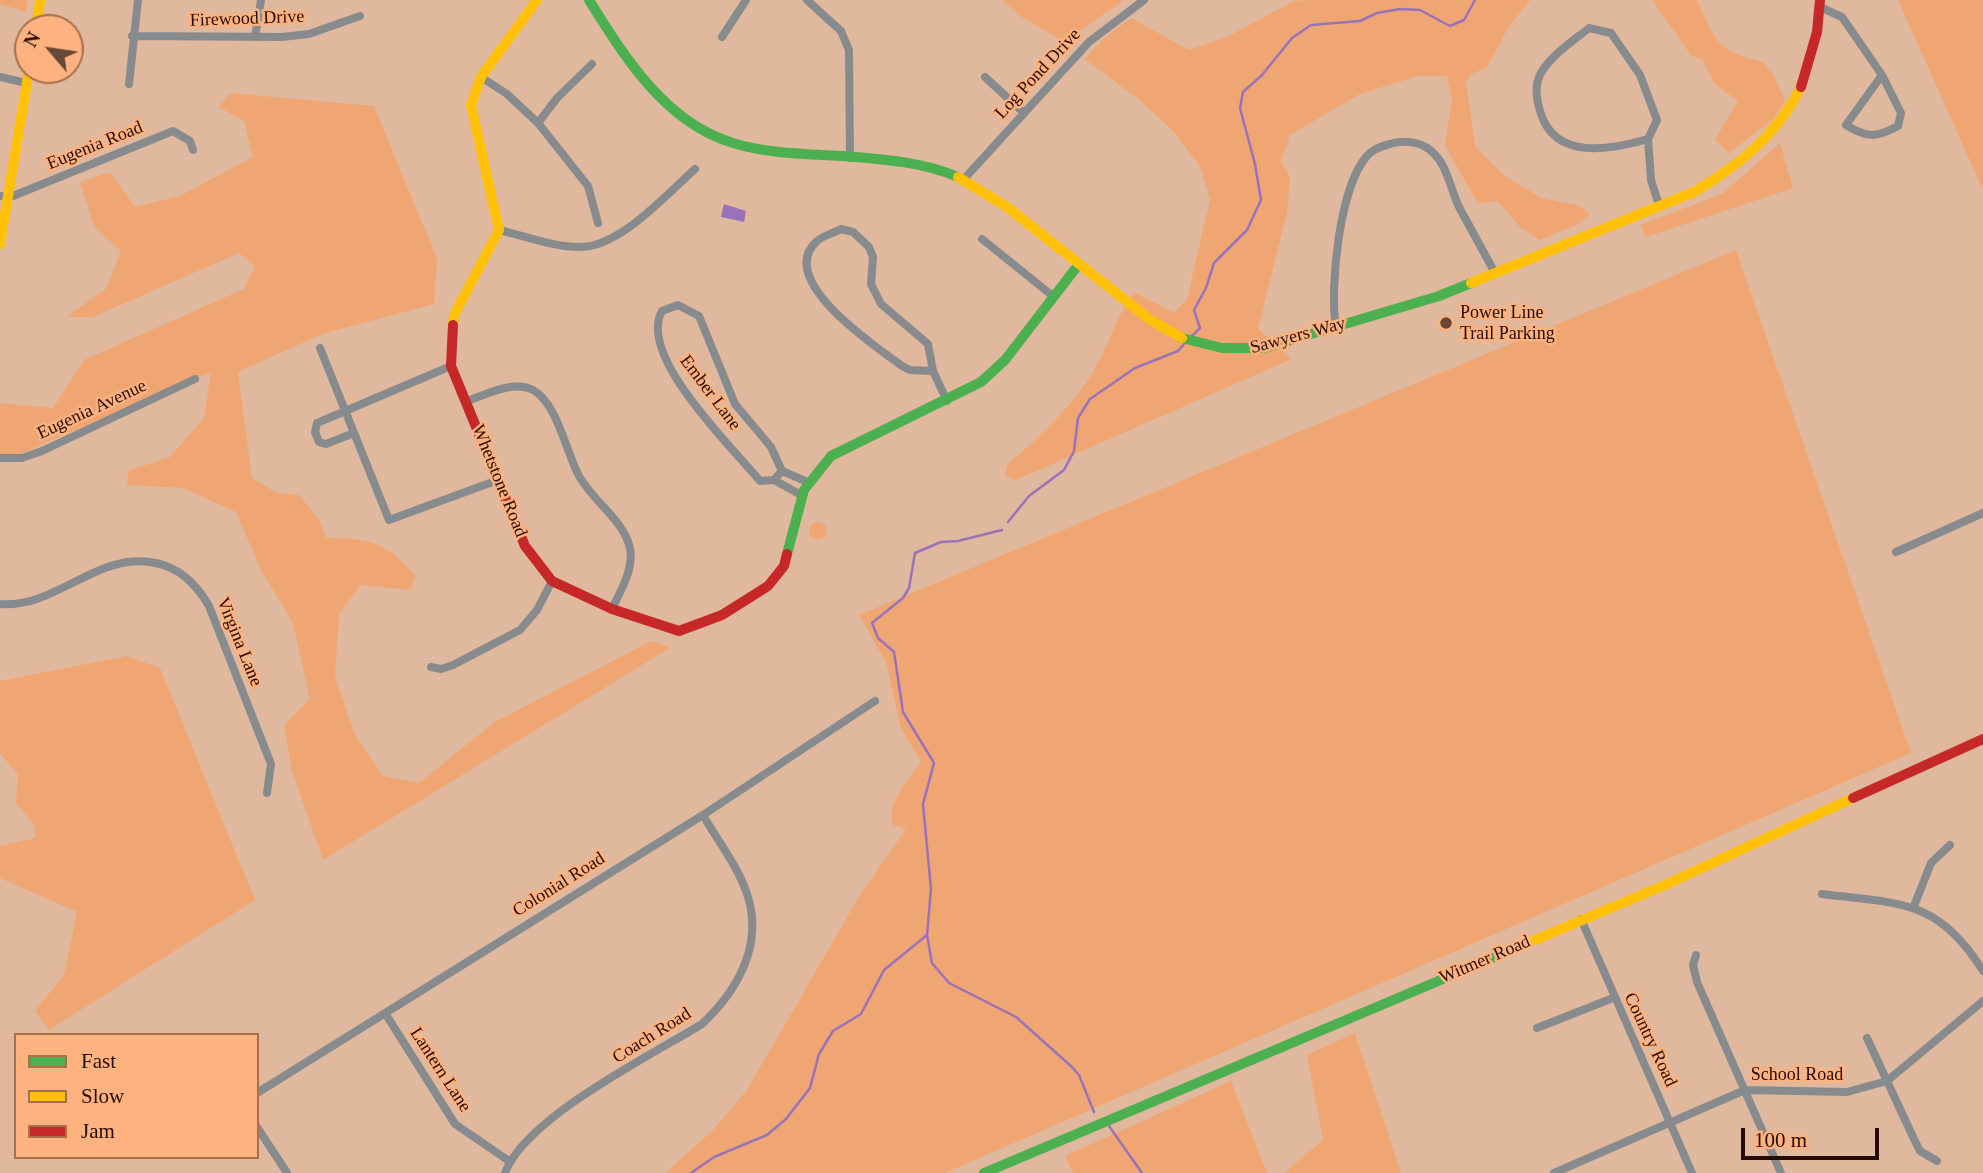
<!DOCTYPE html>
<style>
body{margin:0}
#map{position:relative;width:1983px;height:1173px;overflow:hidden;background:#e0b89d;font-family:Georgia,serif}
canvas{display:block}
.legend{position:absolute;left:14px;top:1033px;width:245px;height:126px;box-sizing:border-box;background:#fdb280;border:2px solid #a76f4d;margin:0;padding:9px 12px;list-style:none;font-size:21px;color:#260b00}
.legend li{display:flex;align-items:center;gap:14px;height:35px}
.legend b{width:35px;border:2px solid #a76f4d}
.north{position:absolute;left:14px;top:14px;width:70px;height:70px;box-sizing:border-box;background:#fdb280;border:2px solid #a76f4d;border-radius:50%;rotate:299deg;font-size:19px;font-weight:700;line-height:28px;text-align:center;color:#260b00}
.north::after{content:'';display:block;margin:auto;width:24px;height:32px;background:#674837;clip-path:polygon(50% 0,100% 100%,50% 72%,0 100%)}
.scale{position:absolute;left:1741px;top:1128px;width:138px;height:32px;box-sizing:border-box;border:4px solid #260b00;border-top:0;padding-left:9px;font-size:21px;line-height:24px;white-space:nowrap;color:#260b00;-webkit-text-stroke:5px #fdb280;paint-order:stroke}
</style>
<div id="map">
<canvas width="1983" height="1173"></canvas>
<ul class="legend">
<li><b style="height:9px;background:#4caf50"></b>Fast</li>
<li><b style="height:9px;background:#ffc107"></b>Slow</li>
<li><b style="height:9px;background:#c62828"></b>Jam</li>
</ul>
<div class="north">N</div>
<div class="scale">100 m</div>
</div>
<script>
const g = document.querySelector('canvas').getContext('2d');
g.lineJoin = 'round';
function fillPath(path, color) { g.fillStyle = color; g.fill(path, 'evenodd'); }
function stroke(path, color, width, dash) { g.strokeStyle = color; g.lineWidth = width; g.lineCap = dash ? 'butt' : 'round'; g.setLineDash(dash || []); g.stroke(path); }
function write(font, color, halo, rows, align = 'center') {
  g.font = font + ' Georgia,serif'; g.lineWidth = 5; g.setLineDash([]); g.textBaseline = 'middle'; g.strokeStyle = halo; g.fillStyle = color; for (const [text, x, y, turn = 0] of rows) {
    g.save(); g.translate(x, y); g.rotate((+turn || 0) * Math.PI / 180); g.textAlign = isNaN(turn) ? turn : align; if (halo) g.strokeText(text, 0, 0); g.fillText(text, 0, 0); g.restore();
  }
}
fillPath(new Path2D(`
 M0,0H28L26,12L0,4Z
 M1002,0H1124L1064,42L1022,17Z
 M1303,0H1530L1508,28L1487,67L1472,74L1466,82L1475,146L1504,175L1541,198L1580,206L1590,214L1577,225L1540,240L1520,227L1498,201L1478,204L1445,145L1452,100L1447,76H1417L1360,94L1290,135L1281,161L1290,178L1287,212L1258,329L1292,359L1016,480L1005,476L1007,465C1035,441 1065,413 1086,383C1106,354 1114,320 1134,292L1174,313L1187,299L1210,200L1200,166L1175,133L1141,101L1085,59L1104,38L1131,18L1189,50L1229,36L1292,2Z
 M1652,0H1697C1716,41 1717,52 1763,62L1775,78L1785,101L1772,120L1729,153L1715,140L1738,101L1715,84L1702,59L1691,55Z
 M1898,0H1983V190Z
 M230,93L374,106L437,259L434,304L322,334L238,372L252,478L277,493L299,495L320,521L326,538C371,538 385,542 416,576L410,590L361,585L339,614L335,677L355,735L383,776L419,783L495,722L651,641L670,648L323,860L292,771L284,725L310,699L293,623L261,570L236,512L183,488L127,485L128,471L170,457L204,418L211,372L11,458L0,456V403L53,408L84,360L244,289L255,266L239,253L93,317H66L107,288L121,251L94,227L80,182L110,172L135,207L180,196L253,157L244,121L219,107Z
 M1780,143L1793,188L1646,237L1640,225L1722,194Z
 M1736,250L1911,753L945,1173H665L712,1131L747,1090L860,895L906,829L893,825C887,799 908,783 921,761L901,729L886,662L859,615Z
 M809 531a9 9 0 1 1 18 0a9 9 0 1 1-18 0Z
 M127,656L160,668L255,900L49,1030L35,1011L64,975L77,912L0,878V846L36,838L34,824L16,804L18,775L0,753V681Z
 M1355,1033L1401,1173H1284L1323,1140L1307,1055Z
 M1231,1081L1267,1173H1073L1065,1156Z`), '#f0a672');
fillPath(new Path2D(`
 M724,204L746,211L744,222L721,217Z`), '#9873ba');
stroke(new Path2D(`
 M1190,338L1200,328L1194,310L1206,288L1214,263L1247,230L1261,200L1255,164L1240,108L1243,92L1262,75L1292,38L1311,25L1360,21L1377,13L1400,9L1420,10L1450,26L1464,20L1475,0
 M1008,522L1029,496L1064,470L1074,451L1078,418L1090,399L1135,368L1178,351L1185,343
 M1002,530L958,541L941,542L915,553L909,588L903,598L872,623L878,638L894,652L903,712L934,763L923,804L931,889L927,935L932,963L949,983L1016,1017L1072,1067L1079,1075L1094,1112
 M1109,1126L1142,1173
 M691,1173L714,1157L767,1135L786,1119L810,1088L819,1054L833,1031L861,1014L884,970L927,935`), '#9873ba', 2.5);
stroke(new Path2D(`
 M807,0L841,31L849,50L850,158
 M1820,7L1842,17L1882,75L1901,113L1898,126C1876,138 1867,138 1846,125L1882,75
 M1589,28L1611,33L1640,75L1657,120L1648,139C1610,150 1556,160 1541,114C1537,102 1534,89 1539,77C1547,58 1573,41 1589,28Z
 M132,36L282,37L309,34L360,16
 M255,37L261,0
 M722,37L746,0
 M0,77L26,83
 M481,77L507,94L538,123L588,186L598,223
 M985,77L1023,112
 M129,84L138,0
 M538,123L557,98L592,64
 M1648,139L1651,180L1659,205
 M964,179L1089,42L1144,0
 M0,196L8,198L173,131L190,141L193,150
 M499,230C525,236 553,247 580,247C619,248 667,194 695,169
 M982,239L1054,297
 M678,305L699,316L735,404L771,447L782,471L774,480L760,481C732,447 637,356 662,311Z
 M1336,326C1329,288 1340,185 1367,156C1372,150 1381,146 1390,144C1403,140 1419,141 1430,150C1447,163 1450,188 1459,207C1471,229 1483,251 1495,273
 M320,348L389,520L498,480
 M933,371L910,370L902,366C877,347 774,280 817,241C822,236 834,233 841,229L853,232L869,247L873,257L871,284L881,304L928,344L933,371L947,401
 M467,401C488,394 513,380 533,390C557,403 566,451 578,474C591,500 624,520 630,548C634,569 621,590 612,609
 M354,433L326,444L319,442L315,432L317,423L451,366
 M0,458H22L42,451L195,379
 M782,471L810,483
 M774,480L803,496
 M1896,552L1983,513
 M0,604C56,609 98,550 156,563C180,568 197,585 209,606L271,764L267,793
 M431,667L441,669L453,665L520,630L537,610L552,581
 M1822,894C1899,904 1938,898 1983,971
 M1914,906L1931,863L1950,845
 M1581,919L1692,1173
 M1696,955L1693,965L1697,982L1781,1173
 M385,1013L455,1124L509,1161
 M1537,1028L1613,998
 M1867,1038L1914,1139L1920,1151L1937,1161
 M257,1093L703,815L875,701
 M257,1127L287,1173
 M505,1173C525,1118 650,1056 702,1024C738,990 764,944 747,894C738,866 717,840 703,815
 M1554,1173L1745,1090L1847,1092L1887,1081L1983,1001`), '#878b8d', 8);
stroke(new Path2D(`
 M589,0C624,56 665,123 733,143C768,154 807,154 844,156C882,159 923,162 958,177
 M1182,338L1222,348H1264L1439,296L1471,283
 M787,554L804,490L831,456L981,382L1005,360L1079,264
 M984,1173L1521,946`), '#4caf50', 10);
stroke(new Path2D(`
 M36,28L40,0
 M958,177L1007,207L1149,319L1182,338
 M0,244L29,70
 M1471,283L1694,192C1739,165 1777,135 1801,87
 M453,325L454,315L499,230L471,105L481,77L537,0
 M1521,946L1667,884L1853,798`), '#ffc107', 10);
stroke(new Path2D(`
 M1801,87L1817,32L1820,0
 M453,325L451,366L525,546L552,581L612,609L679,631L722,615L768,586L784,566L787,554
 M1853,798L1983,739`), '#c62828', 10);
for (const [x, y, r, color] of [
 [1446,323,7,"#674837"]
]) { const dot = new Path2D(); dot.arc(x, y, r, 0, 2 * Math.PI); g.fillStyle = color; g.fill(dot); stroke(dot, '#fdb280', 2.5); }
write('18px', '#260b00', '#fdb280', [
 ["Firewood Drive",247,19,-2],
 ["Log Pond Drive",1038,74,-47],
 ["Eugenia Road",95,146,-22],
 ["Sawyers Way",1298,336,-15],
 ["Ember Lane",710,393,53],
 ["Eugenia Avenue",92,410,-25],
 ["Whetstone Road",499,481,68],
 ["Virgina Lane",239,642,68],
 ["Colonial Road",559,885,-32],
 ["Witmer Road",1485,960,-23],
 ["Coach Road",652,1036,-32],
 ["Country Road",1650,1040,65],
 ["Lantern Lane",440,1070,57],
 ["School Road",1797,1075]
]);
write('18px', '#260b00', '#fdb280', [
 ["Power Line",1460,313],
 ["Trail Parking",1460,334]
], 'left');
</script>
